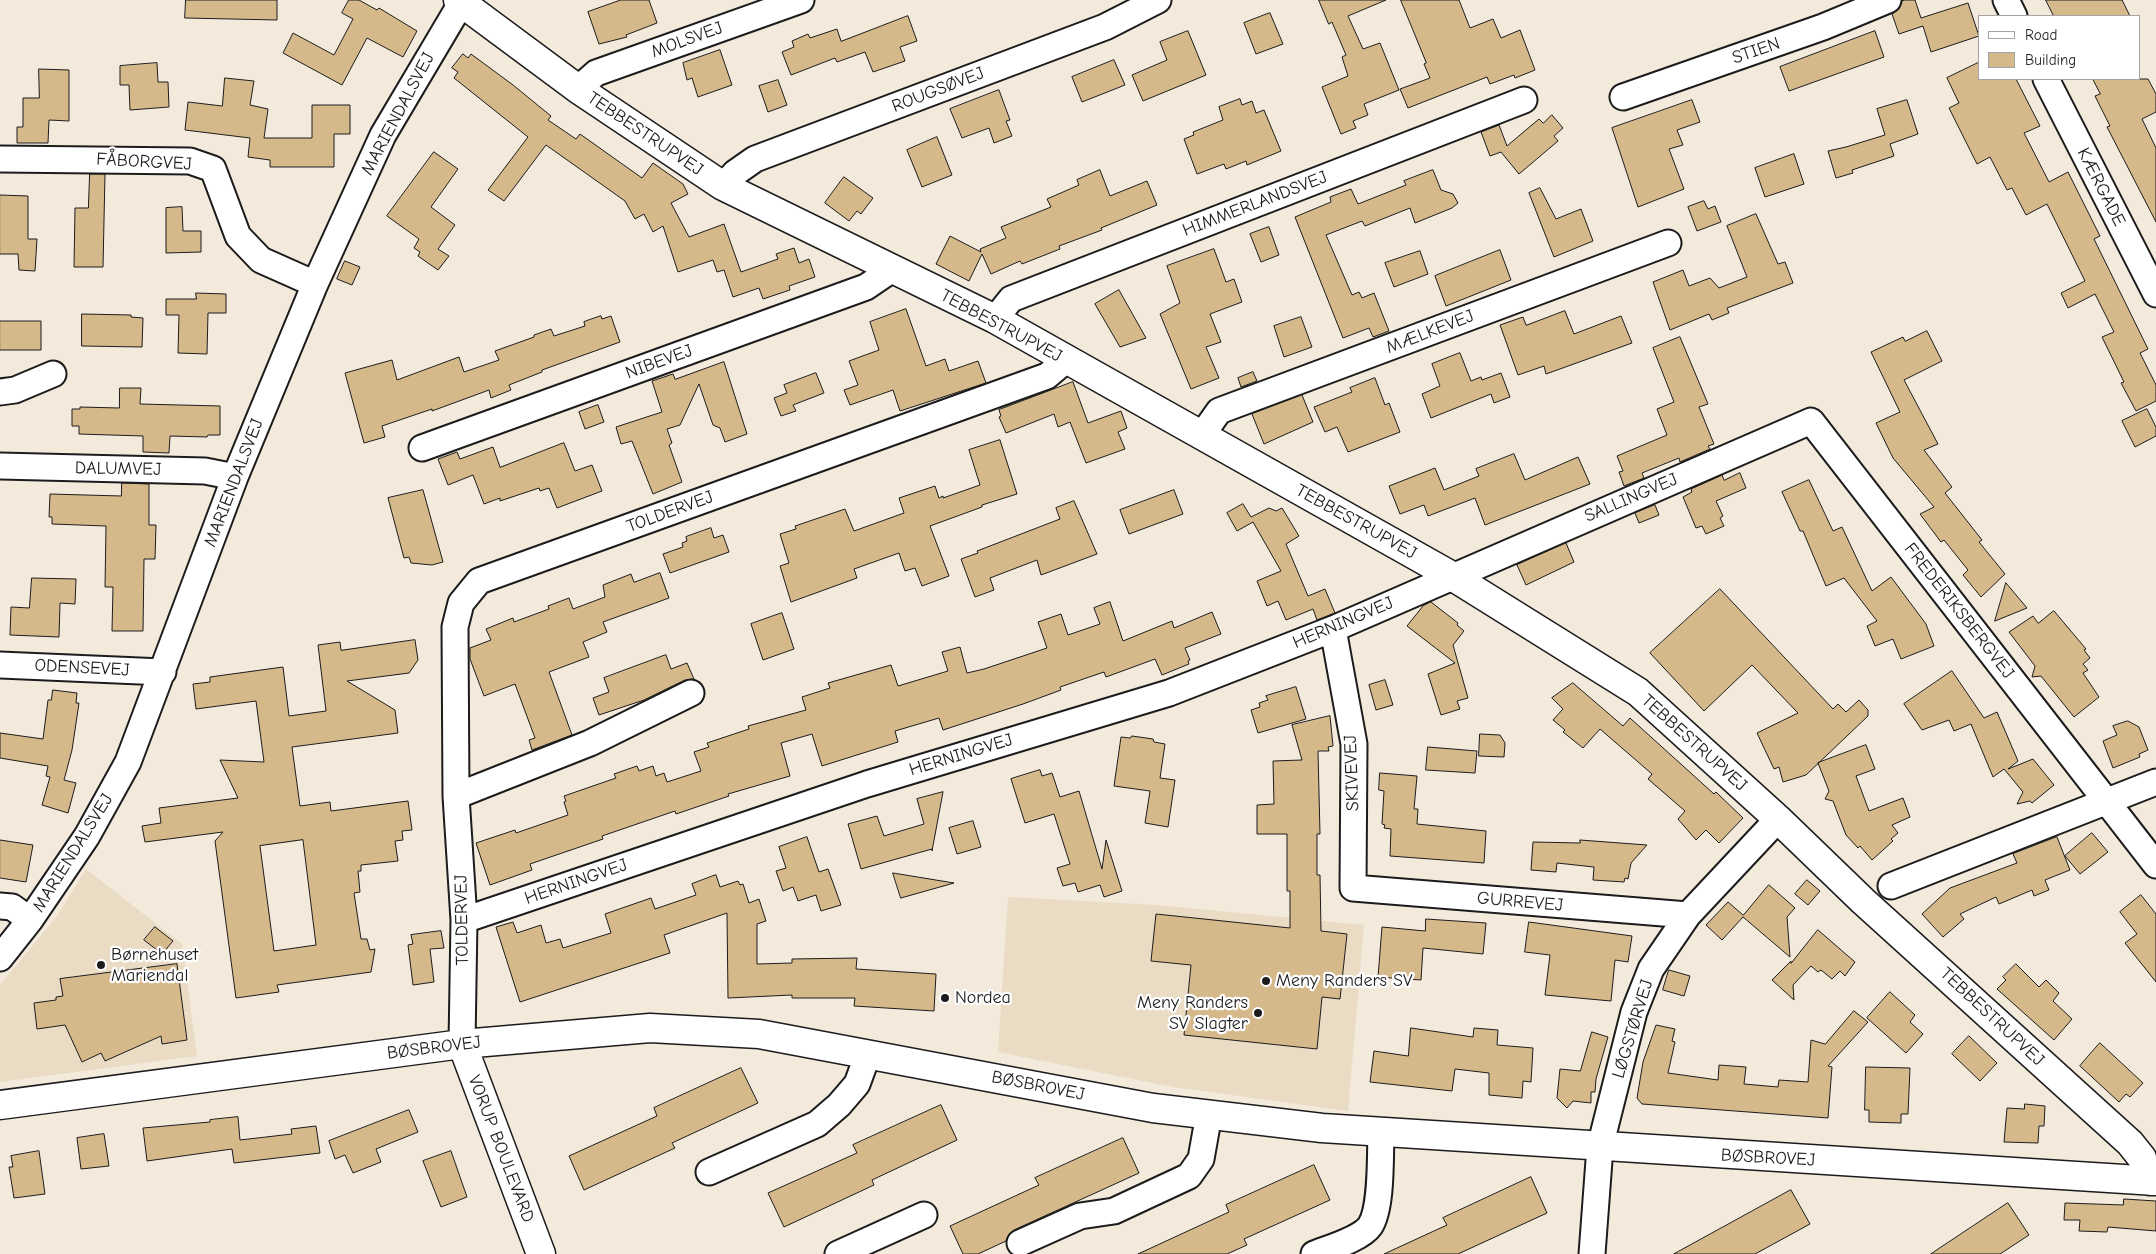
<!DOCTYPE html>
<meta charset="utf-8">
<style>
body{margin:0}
#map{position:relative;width:2156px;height:1254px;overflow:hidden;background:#f3eadc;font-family:"Comic Neue",sans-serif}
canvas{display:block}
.legend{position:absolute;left:1978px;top:15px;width:162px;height:65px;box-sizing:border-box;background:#fff;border:1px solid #a4a4a4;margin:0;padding:6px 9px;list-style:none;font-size:15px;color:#1c1c1c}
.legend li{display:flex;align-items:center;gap:10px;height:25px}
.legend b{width:25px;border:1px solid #a4a4a4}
</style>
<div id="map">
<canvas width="2156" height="1254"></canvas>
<ul class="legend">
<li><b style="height:6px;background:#fff"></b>Road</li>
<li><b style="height:14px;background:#d6b98b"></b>Building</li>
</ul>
</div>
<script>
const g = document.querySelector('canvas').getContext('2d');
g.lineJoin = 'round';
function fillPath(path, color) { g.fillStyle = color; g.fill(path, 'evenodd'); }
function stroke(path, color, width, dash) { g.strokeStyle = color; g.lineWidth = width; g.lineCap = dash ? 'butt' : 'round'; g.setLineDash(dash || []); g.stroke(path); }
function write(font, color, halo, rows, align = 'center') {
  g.font = font + ' "Comic Neue",sans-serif'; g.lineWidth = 4.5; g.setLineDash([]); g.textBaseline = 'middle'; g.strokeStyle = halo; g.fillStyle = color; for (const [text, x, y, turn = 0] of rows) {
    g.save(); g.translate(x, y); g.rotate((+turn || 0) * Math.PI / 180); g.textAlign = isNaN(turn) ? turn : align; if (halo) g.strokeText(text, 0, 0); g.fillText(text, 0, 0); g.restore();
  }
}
fillPath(new Path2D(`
 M86,869L182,944L197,1056L0,1082V985L57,916Z
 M1008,897L1157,905L1364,925L1348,1111L1173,1087L998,1052Z`), '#eadbc4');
const building = new Path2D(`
 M186,0H277V20L185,18Z
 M349,0H359L377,10L379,8L417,31L403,57L367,38L342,85L283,53L293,33L334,55L353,19L342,13Z
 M621,0H649L657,23L626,35L627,37L599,44L588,12Z
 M1319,0H1386L1348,16L1363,49L1380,43L1399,90L1364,104L1368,115L1353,121L1356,128L1341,134L1322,87L1348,76L1342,57L1346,55L1332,22L1329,24Z
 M1401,0H1459L1470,28L1493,19L1501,38L1520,30L1535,70L1515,78L1514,75L1490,84L1487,77L1408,108L1400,89L1430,78L1424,64L1426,63Z
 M1906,0H1915L1921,18L1968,3L1979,36L1931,52L1923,26L1899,34L1892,14L1899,9L1902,1Z
 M2046,0H2122L2130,16H2054Z
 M1270,13L1283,44L1256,54L1244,23Z
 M908,16L917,41L900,47L905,61L873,72L865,52L837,62L835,58L791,75L782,52L794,47L792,41L808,34L810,38L837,29L841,41Z
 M1188,31L1206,75L1143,101L1132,75L1167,60L1160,42Z
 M1875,31L1884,57L1789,91L1780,67Z
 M720,50L732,85L698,97L692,78L687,80L683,63Z
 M463,54L468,58L471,54L513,85L551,116L548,120L576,139L580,134L642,178L653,163L683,184L688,194L671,203L689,237L724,224L741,272L778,259L776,254L794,248L799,263L809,259L815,277L789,286L790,290L763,299L759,288L733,297L724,270L717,272L713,260L678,272L663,226L653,232L644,214L635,219L625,201L546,145L504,201L488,190L528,137L454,78L458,72L452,68Z
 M1114,60L1125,85L1082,102L1072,77Z
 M1980,62V79H2016L2040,126L2024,133L2049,182L2068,172L2100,236L2094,239L2148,349L2140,353L2156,385V401L2136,411L2121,383L2124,382L2102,337L2114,332L2095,294L2068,308L2061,293L2085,281L2047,204L2026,215L2012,188L2007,190L1990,157L1977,164L1949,108L1959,103L1947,78Z
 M157,63L158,82H168L169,107L130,110L129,85H120V66Z
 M39,69L69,70V121L49,120L48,143H17V127H23V98H39Z
 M225,78L254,81L250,105L268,109L264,138H312V105H350V134H334V167H270V160L248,157L250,138L185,130L188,102L222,106Z
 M2093,79H2148L2156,94V112L2142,119L2156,148V222L2107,127L2110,126L2095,96L2100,94Z
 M778,80L787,105L768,112L759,86Z
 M999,90L1010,120L1006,121L1012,136L994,143L989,128L962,138L950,109Z
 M1240,99L1242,105L1252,101L1256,113L1264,110L1281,151L1247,165L1246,161L1226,169L1224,164L1197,174L1184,139L1194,135L1193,132L1223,120L1219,107Z
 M1692,100L1700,122L1677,130L1683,145L1669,149L1684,189L1638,207L1612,128Z
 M1907,100L1918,134L1890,144L1894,156L1852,170L1853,173L1836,178L1828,151L1846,147L1885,135L1877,109Z
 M1552,115L1563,128L1554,136L1558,141L1519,174L1501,152L1490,156L1481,132L1499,125L1507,146L1539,119L1543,123Z
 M937,137L952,175L922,187L907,150Z
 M434,152L458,169L431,207L455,225L438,249L449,256L438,270L418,256L420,252L414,248L419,239L387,216Z
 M1794,154L1804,184L1765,197L1755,168Z
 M1100,170L1110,196L1147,181L1157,205L1101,228L1102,230L1059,246L1060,249L1022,264L1020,261L991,274L982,254L969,281L936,264L950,236L981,252L980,249L1006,238L1001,227L1051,207L1047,199L1079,185L1077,180Z
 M1433,170L1441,190L1453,194L1458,203L1452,208L1415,223L1410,208L1365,226L1362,221L1326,235L1352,295L1359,292L1362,298L1374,293L1389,331L1373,337L1369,328L1343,338L1295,217L1331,202L1330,197L1351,189L1358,204L1406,185L1404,181Z
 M90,174H105L103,267H74L75,208H88Z
 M844,177L873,198L861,214L857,211L849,221L825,203Z
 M1540,188L1556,219L1581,209L1593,241L1554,257L1529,193Z
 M0,195L28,196V239H37L35,271L19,270L18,254H0Z
 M1704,201L1708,209L1715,206L1721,222L1697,231L1688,207Z
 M182,207L183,231H201V252L166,253V208Z
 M1756,214L1778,264L1785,262L1793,283L1727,308L1729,313L1712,320L1709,314L1670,330L1653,282L1683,270L1689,286L1710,278L1719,288L1747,277L1727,226Z
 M1269,227L1279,255L1261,262L1250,234Z
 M1214,249L1226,282L1234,279L1242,302L1210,314L1221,342L1206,347L1219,378L1191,389L1160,314L1180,303L1167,266Z
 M1500,250L1511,280L1446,306L1435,276Z
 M1420,251L1428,274L1394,287L1385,263Z
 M345,261L360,267L352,285L337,279Z
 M1119,290L1146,338L1120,347L1095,304Z
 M196,293L226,294V313H208L207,354L178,353L179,315H166V299H196Z
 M906,309L926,366L945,359L949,371L978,361L986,383L900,411L893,390L850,405L844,390L858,385L849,361L879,350L870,322Z
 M1565,311L1574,334L1621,316L1632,343L1546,374L1544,366L1518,375L1500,325L1523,317L1526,325Z
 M82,314L131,315V317L143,318L142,347L82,346Z
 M601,316L602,319L611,316L620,342L542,370V372L509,385L511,390L491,398L489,390L432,411V409L382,426L385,437L364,443L345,373L392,360L397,380L459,357L464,372L499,360L495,351L534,337V335L551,329L554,336L585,326L584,322Z
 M1301,317L1312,347L1284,357L1274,326Z
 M0,321H41V350H0Z
 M1927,331L1942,361L1904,380L1938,444L1924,450L1952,487L1945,493L1982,540L1979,542L2005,574L1981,597L1963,575L1968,570L1944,540L1941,542L1920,514L1934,507L1893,458L1876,423L1900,412L1871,352L1903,337L1905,341Z
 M1680,337L1708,404L1699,407L1714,444L1708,446L1710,449L1680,462L1679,458L1642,473L1644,478L1624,486L1619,472L1623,471L1617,456L1667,435L1657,409L1674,402L1653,348Z
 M1460,353L1471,381L1481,377L1482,380L1501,373L1510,397L1494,403L1491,394L1431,418L1422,394L1440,386L1432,364Z
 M724,362L747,434L725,442L720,428L713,425L699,384L680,425L667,429L672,443L669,445L682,482L653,494L632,441L621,444L616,427L662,412L652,381L673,374L675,379Z
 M1253,372L1257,381L1241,387L1238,378Z
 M816,373L824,393L793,405L796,411L781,416L774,398L787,393L784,385Z
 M1375,378L1385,405L1389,403L1400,432L1348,452L1337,427L1325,432L1314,407L1352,392L1350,388Z
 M1073,382L1088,423L1121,411L1127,428L1118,432L1125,449L1086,463L1070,422L1058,427L1054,414L1006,433L999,417L1001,416L999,410Z
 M120,388H141L140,404L220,406V435H208L207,437L170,436L169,453L143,452V436L79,434V426H72V409H80V407L119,408Z
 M1302,395L1313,422L1264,444L1252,414Z
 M598,405L604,422L585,429L579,412Z
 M2147,409L2156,427V436L2135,447L2122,421Z
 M1000,440L1017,494L982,505V507L930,526L949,576L922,586L915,568L905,571L899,553L854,569L857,578L791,602L780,566L789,563L780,534L796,529L795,526L845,509L854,531L904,513L899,498L935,486L939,498L943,496V498L980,485L969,450Z
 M564,443L575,471L592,465L602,491L557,508L549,488L540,491L539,488L500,501V498L484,504L473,475L448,485L438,459L457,452L460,459L493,447L500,467Z
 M1514,454L1525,480L1578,457L1590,484L1485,525L1475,498L1428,516L1424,505L1400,514L1389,486L1435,468L1444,490L1479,476L1476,469Z
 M1740,473L1746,488L1716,501L1723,516L1720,518L1724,526L1706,534L1702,526L1696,528L1683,497L1692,492L1691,489L1722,475L1724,480Z
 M1809,480L1833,531L1842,527L1872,591L1891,577L1926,624L1934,646L1901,659L1893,639L1875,646L1867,626L1877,621L1844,578L1826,586L1803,531H1800L1782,492Z
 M122,483L149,484V525H156L155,559H144L143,631H112L113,587H105L106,526L52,524V517H49L50,494L121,496Z
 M423,490L443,562L432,565L411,563L409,557L404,558L388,498Z
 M1174,490L1183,514L1129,534L1120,510Z
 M1074,501L1097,554L1041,575L1037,560L990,578L994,590L975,597L961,559L978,553L977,551L1060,519L1056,508Z
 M1243,504L1251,517L1269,508L1276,511L1282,508L1299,536L1286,544L1308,596L1325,589L1335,613L1317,620L1313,609L1286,620L1278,601L1267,606L1257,581L1281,571L1253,522L1237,531L1227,513Z
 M1655,505L1659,515L1639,523L1635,513Z
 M711,528L714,538L723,535L729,552L670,573L663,554L683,547L682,543L687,541L686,537Z
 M1566,543L1574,562L1526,585L1517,565Z
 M660,573L669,598L603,622L607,632L583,642L589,657L549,672L572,735L532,750L529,740L535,738L515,684L484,696L470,659V648L491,640L486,629L513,618L514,622L549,609L548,606L569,598L573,609L605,597L603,585L631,574L634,582Z
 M32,578L76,579L75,604L60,603L59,637L10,635L11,607L29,608Z
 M2006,583L2027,608L1995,621Z
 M1720,589L1833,709L1838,704L1846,712L1859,700L1868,710V716L1806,775L1783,782L1779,767L1774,769L1757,733L1798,713L1752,665L1704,711L1650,653Z
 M1110,602L1123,641L1172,621L1174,628L1212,612L1221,634L1185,648L1190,660L1188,661L1189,664L1162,675L1155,659L1106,677L1104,672L1060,687L1061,690L1023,704L943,730L939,718L895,731L898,742L822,766L812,734L781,743L790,776L728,794L729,796L676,814L675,811L602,836L603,839L530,864L532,870L490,885L476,843L515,830L516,833L568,815L564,802L566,801L564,796L616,778L614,774L637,766L639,771L653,766L656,776L664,773L667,782L701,771L694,752L709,747L707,743L749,729L748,726L806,710L802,697L830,688L828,683L891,665L898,686L948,671L942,652L960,647L967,673L984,669L1047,648L1038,622L1061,614L1068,635L1100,624L1094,608Z
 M1431,602L1458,623L1457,625L1464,631L1453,645L1468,698L1457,701L1460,709L1441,715L1428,674L1455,663L1407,626L1423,606Z
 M2054,611L2086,649L2084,650L2090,658L2083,664L2088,670L2083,673L2099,697L2074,717L2041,676L2032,677L2035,666L2009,632L2033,616L2038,623Z
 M782,613L794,649L763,660L751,624Z
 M415,640L418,660L409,673L347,681L395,710L398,733L292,747L300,806L330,802L331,811L408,801L412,830L402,831L403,840L395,841L398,861L361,865V871H358L360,892L354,893L361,939H367L370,950L375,949L371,972L277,985L279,992L236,998L215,841L223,832L145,842L142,826L161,823L159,808L238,798L220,760L264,762L256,701L196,709L193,684L210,682V677L283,667L289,716L326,711L318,645L340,642L341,650ZM303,840L316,945L274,951L260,846Z
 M666,655L671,669L687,663L694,679L685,680L644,700L599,715L593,698L609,692L604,678Z
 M1952,671L1984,718L1997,712L2018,761L2008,769L2033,759L2054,785L2032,803L2030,801L2017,804L2023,792L2004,769L1993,777L1971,724L1954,731L1949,720L1922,730L1904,704Z
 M1385,680L1393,705L1376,710L1369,685Z
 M1573,683L1623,726L1630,718L1714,794L1716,792L1743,818L1719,843L1706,830L1696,840L1678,819L1685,811L1648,779L1652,774L1600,729L1583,748L1563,732L1565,730L1553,720L1563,709L1552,698Z
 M1296,687L1306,719L1258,733L1251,710L1260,707L1259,703L1268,700L1266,696Z
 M53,690L77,693L76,703H79L72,750L64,780L76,783L68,813L42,805L50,777L46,776L48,766L0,758V733L43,739L48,700H51Z
 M1330,716L1333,746L1328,747L1329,751H1318L1320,834H1317V875H1320L1321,931L1347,934L1340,999L1322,997L1317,1049L1184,1035L1191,965L1151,961L1156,914L1290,928V891H1287V834H1257V805L1274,804L1273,761L1302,760L1292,725Z
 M2128,721L2139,727L2148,750L2139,754L2140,757L2113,768L2103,741L2117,735L2113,726Z
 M1480,734L1500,735L1505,743L1504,757L1479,756Z
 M1132,736L1153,739L1154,742L1165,744L1160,778L1175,780L1168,827L1145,823L1150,791L1114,786L1121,737L1130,738Z
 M1866,745L1875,769L1856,776L1869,811L1903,798L1910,817L1892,825L1898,833L1891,839L1893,841L1872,860L1860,846L1858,848L1846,835L1833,801L1825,799L1829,791L1818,763Z
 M1428,747L1477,751L1475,773L1426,770Z
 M1040,770L1042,776L1052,773L1060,797L1079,791L1102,869L1106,840L1122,891L1104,897L1100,885L1078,892L1075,883L1063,886L1057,868L1070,864L1054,814L1025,823L1011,779Z
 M1380,773L1417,776L1414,809H1418L1417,824L1486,831L1484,863L1390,856L1391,829L1384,828L1385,825L1382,824L1384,791L1379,790Z
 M943,792L932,851V849L861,869L848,824L877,816L884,836L924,824L917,799Z
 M973,821L981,847L957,854L949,828Z
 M2092,833L2108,852L2080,874L2065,856Z
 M807,837L819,872L828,869L841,905L821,911L816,895L798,901L793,887L783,891L776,871L786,868L779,847Z
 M2057,837L2070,870L2045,880L2049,890L2034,896L2032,890L1999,904L1996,897L1960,914L1964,919L1943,937L1922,914L1950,888L2017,863L2013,854Z
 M0,840L33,845L26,882L0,878Z
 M1580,840L1647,845L1631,863L1628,879L1625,878L1624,882L1593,880L1594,867L1557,863L1556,872L1531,870L1533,842L1580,843Z
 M893,873L954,883L901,898Z
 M716,875L720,887L738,881L740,885L743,884L749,903L759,899L766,921L757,924V964L792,963V959L857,958L856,969L936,974L934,1011L854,1006L855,998H792V995L728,998L727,913L664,935L670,953L520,1002L496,927L513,922L517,933L541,925L546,943L560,939L563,948L611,933L605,914L651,898L655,909L696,895L692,884Z
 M1807,880L1820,891L1808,905L1795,894Z
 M1769,885L1795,908L1787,917L1790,957L1743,917L1722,940L1706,925L1728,902L1743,915Z
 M2141,895L2156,914V982L2125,943L2137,934L2120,912Z
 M1426,919L1486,923L1483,954L1423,948L1421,980L1378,977L1382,927L1425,931Z
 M1529,922L1632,936L1628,962L1615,960L1611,1001L1545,995L1550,955L1525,952Z
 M155,927L173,941L162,954L144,940Z
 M1818,930L1855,962L1845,976L1840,971L1832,979L1821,970L1818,972L1811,966L1793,985L1794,1000L1772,980L1791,961V963Z
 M441,931L444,948L430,949L434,982L413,985L408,945L413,944L411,935Z
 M177,964L187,1040L162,1044L161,1036L105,1061L101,1053L82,1062L65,1025L37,1029L34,1003L56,1000V997L63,996L60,979Z
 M2016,964L2039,987L2046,980L2059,993L2053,1001L2072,1019L2054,1040L1997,989L2006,980L2003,977Z
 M1669,970L1690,976L1684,996L1663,990Z
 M1890,992L1915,1015L1910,1022L1923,1034L1906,1053L1867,1018Z
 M1854,1011L1868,1022L1828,1066L1832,1067L1828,1118L1642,1104L1637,1098L1643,1062L1656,1025L1675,1029L1672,1041L1675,1042L1668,1073L1718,1080L1719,1065L1746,1067L1744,1084L1778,1087L1779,1080L1808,1082L1811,1040L1825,1044Z
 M1411,1028L1473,1037L1474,1028L1498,1030L1497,1045L1533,1048L1531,1082L1523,1081L1522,1098L1489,1095V1073L1455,1069L1452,1091L1370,1082L1374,1051L1408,1056Z
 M1592,1032L1608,1037L1596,1079L1595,1092H1591V1103L1573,1101L1567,1108L1557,1098L1560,1069L1580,1071Z
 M1969,1036L1997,1063L1980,1081L1952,1054Z
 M2100,1043L2143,1083L2130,1097L2126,1094L2119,1102L2080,1066Z
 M1866,1067L1910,1068L1908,1114H1901V1123L1869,1122V1110H1865Z
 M741,1068L758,1103L672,1143L675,1148L584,1190L569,1156L657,1116L654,1108Z
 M2025,1104L2045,1106L2044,1126H2039L2038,1143L2004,1142L2007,1108L2024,1109Z
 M941,1105L957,1140L872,1180L874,1185L784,1227L768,1193L857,1153L853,1145Z
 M409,1110L418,1132L376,1149L381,1162L353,1173L345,1155L335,1159L329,1141Z
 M238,1117L240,1140L292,1134L291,1129L316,1126L320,1153L234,1163L232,1149L147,1161L143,1128L210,1122V1120Z
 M104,1134L109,1166L81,1169L77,1138Z
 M1123,1138L1139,1173L1014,1230L1009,1234L1006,1241L978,1254H963L950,1226L1039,1185L1035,1178Z
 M39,1151L45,1194L14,1198L9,1167H13L11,1156Z
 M451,1151L467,1197L441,1207L423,1161Z
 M1314,1165L1330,1200L1244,1239L1247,1245L1227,1254H1138L1229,1212L1226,1205Z
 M1531,1177L1547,1213L1458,1254H1384L1447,1225L1443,1218Z
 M1791,1190L1810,1224L1755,1254H1674Z
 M2124,1199L2156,1201V1231L2108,1227L2107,1232L2079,1231L2080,1220H2064L2065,1203L2123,1205Z
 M2008,1203L2029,1235L2000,1254H1931Z`);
fillPath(building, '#d6b98b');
stroke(building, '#1c1c1c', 1);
const minor = new Path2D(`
 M2006,0L2014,16
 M2046,79L2156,294
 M578,89L596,73L801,0
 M1623,97L1823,27L1888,0
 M0,159L190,161L213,169L238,236L261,260L315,284
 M723,186L735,173L755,159L1105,27L1158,0
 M995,319L1011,299L1524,100
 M0,392L15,390L53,374
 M1202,435L1219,411L1668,243
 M422,448L866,287L891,270
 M0,466L205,471L235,477
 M1333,629L1354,744L1353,888L1688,915
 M0,665L163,672
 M456,796L590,743L691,693
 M1891,886L2156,782
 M0,906L12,907L30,920
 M464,920L867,784L1169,693L1333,629L1811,421L2156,865
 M0,958L30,920L87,836L128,762L235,477L315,284L383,135L463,0
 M462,1044L464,920L456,796L455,627L461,603L479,581L1047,376L1066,360
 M709,1172L817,1124L839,1105L857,1084L868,1054
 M1020,1243L1080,1216L1114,1211L1189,1176L1201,1159L1209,1114
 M838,1254L924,1215
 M1314,1254C1329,1248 1361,1239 1370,1226C1382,1208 1380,1157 1381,1134
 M1592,1254L1600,1147L1634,1012L1651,969L1688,915L1778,819`);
const tertiary = new Path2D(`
 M458,0L578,89L723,186L995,319L1452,576L1638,692L1778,819L1863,901L2130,1143L2142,1158L2150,1181
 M462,1044L541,1254
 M0,1105L462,1044L650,1028L759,1034L1153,1108L1322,1128L2156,1181`);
stroke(minor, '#1c1c1c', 29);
stroke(tertiary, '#1c1c1c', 31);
stroke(minor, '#fff', 25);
stroke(tertiary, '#fff', 28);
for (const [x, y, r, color] of [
 [101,965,5,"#1c1c1c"],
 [1266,981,5,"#1c1c1c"],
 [945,998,5,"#1c1c1c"],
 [1258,1013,5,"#1c1c1c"]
]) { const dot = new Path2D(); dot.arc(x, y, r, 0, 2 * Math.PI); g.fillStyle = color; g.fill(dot); stroke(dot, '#fff', 2); }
write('18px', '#1c1c1c', '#fff', [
 ["MOLSVEJ",687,40,-20],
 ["STIEN",1756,51,-19],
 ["ROUGSØVEJ",938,90,-21],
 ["MARIENDALSVEJ",398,114,-62],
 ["TEBBESTRUPVEJ",645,134,34],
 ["FÅBORGVEJ",144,162,3],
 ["KÆRGADE",2101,187,63],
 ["HIMMERLANDSVEJ",1255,204,-21],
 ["TEBBESTRUPVEJ",1001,326,28],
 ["MÆLKEVEJ",1430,332,-21],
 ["NIBEVEJ",659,362,-20],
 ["DALUMVEJ",118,469,1],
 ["MARIENDALSVEJ",234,483,-69],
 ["SALLINGVEJ",1631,498,-23],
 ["TOLDERVEJ",670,512,-20],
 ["TEBBESTRUPVEJ",1356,522,29],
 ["FREDERIKSBERGVEJ",1959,611,52],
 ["HERNINGVEJ",1343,623,-23],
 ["ODENSEVEJ",82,668,3],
 ["TEBBESTRUPVEJ",1694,743,42],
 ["HERNINGVEJ",961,755,-17],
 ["SKIVEVEJ",1352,773,-92],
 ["MARIENDALSVEJ",73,853,-58],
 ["HERNINGVEJ",576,882,-19],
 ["GURREVEJ",1520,902,5],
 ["TOLDERVEJ",462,920,-91],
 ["TEBBESTRUPVEJ",1992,1017,43],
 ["LØGSTØRVEJ",1633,1029,-73],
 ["BØSBROVEJ",434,1048,-7],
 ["BØSBROVEJ",1038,1086,11],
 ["VORUP BOULEVARD",501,1149,69],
 ["BØSBROVEJ",1768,1158,3]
]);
write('18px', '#1c1c1c', '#fff', [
 ["Børnehuset",111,955],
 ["Mariendal",111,976],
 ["Meny Randers SV",1276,981],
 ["Nordea",955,998],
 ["Meny Randers",1248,1003,"right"],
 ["SV Slagter",1248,1024,"right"]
], 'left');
</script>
